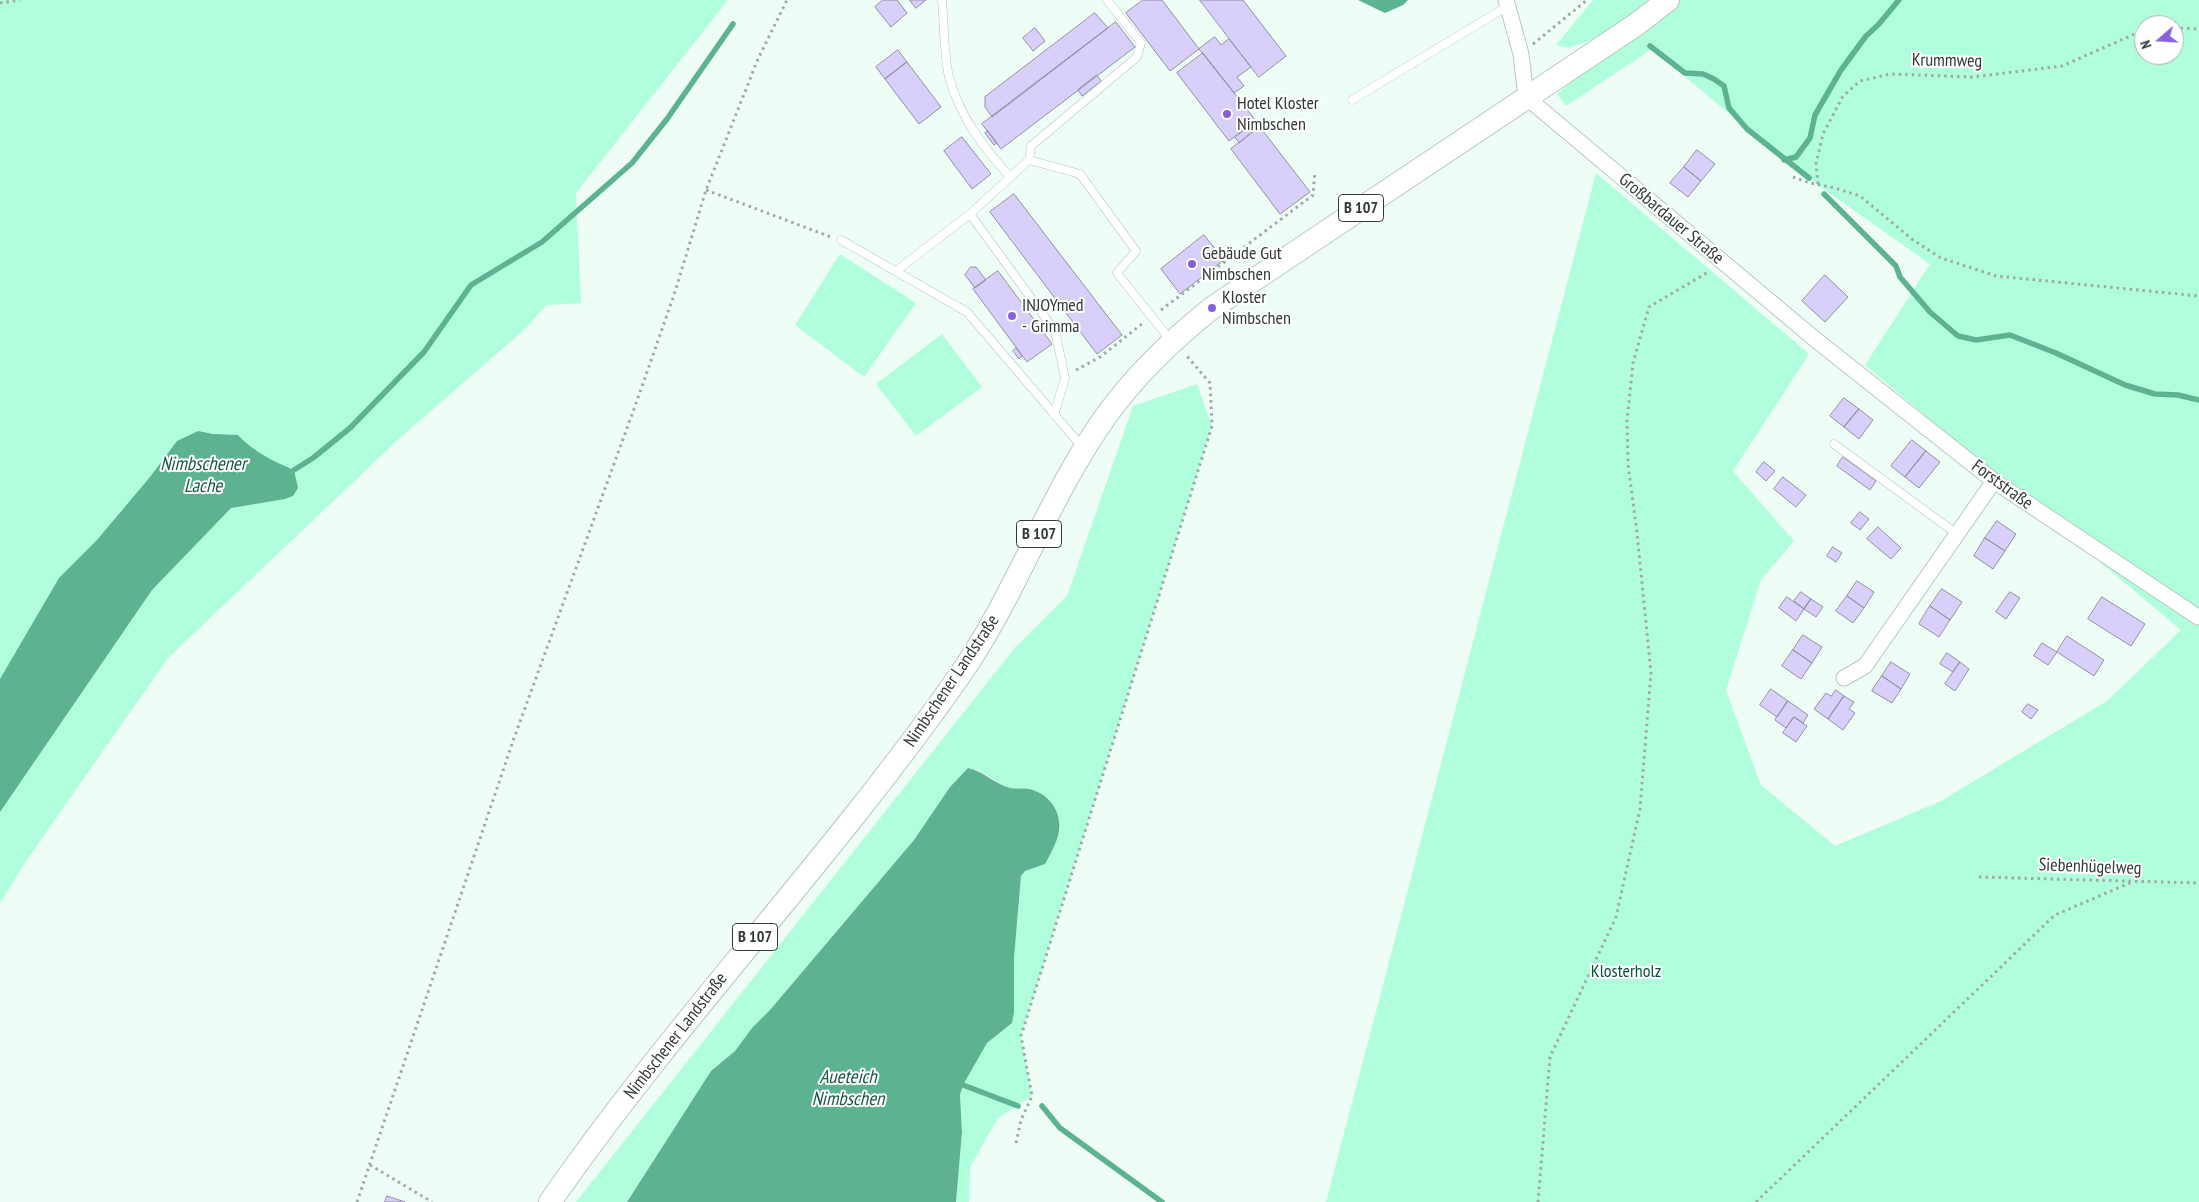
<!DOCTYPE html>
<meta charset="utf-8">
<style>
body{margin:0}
#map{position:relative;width:2199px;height:1202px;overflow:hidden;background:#eefef7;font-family:"PT Sans Narrow",sans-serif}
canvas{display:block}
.north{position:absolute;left:2134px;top:15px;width:50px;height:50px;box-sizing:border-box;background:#fff;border:1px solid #adb0af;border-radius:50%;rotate:251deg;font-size:14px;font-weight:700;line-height:20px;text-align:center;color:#323a36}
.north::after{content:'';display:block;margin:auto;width:18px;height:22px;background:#8761dc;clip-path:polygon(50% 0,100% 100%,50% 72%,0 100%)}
</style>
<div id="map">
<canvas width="2199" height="1202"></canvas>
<div class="north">N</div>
</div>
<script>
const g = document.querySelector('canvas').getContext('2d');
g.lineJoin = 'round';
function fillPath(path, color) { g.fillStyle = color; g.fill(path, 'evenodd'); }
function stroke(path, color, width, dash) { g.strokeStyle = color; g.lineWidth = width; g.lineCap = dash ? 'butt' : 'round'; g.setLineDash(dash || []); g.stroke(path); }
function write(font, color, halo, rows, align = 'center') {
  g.font = font + ' "PT Sans Narrow",sans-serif'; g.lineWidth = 4; g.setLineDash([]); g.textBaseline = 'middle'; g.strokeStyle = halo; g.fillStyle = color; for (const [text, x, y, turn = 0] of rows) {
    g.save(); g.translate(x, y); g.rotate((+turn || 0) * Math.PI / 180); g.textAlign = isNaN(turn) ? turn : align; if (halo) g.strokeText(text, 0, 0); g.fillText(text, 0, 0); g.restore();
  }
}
fillPath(new Path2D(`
 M0,0H728L576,193L581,303L547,305L523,331L403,435L168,658L24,864L0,903Z
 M1593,0H1654L1607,34L1569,48L1556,45Z
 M1681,0H2199V1202H1326L1596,173L1809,354L1733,471L1794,541L1761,580L1726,690L1761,785L1835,846L1941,801L2107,701L2181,630L1865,365L1930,264L1798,171L1652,49L1566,106L1557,94L1588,68ZM2144,25H2174V55H2144Z
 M840,254L916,303L864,377L795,325Z
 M942,334L982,387L916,436L876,384Z
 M1197,384L1212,426L1021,1036L1032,1096L998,1118L970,1167L969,1202H956L962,1132L960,1095L963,1085L987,1043L1012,1023L1014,1012V958L1021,876L1025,871L1045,864L1030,789L1008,788L978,770L968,768L950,787L914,840L770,1010L752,1028L735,1051L711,1071L627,1202H576L1013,650L1067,596L1133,406Z`), '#b1fedd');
fillPath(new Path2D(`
 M1358,0H1408L1403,5L1385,13Z
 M198,431L213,434L238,435C252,451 275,462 294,470L298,488L293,496L285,499L231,508L152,590L0,812V679L59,578L97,540L150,477L177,441Z
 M968,768C983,771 995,784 1010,788C1016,789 1023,788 1029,789C1052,794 1065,817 1057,839C1054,848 1049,856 1045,864L1025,871L1021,876L1014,958V1012L1012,1023L987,1043L963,1085L960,1095L962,1132L956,1202H627L711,1071L735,1051L752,1028L770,1010L914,840L950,787Z`), '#5db290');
stroke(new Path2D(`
 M1650,46L1685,73L1703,74L1714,79L1724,86L1729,108L1747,129L1809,178
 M1784,160L1796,157L1810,138L1815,115L1841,70L1866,36L1878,25L1899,0
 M1824,194L1896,266L1900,277L1930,312L1958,336L1976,340L2010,335L2056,353L2125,385L2155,394L2178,395L2199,400
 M294,470L313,458L350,428L424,352L471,285L542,242L632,163L667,119L733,24
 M963,1085L1018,1106
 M1042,1106L1060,1128L1162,1202`), '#5db290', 5.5);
const building = new Path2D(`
 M883,0H897L907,13L891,27L875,7Z
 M910,0H926L916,8Z
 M1143,0H1162L1199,49L1170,71L1126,13Z
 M1200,0H1243L1286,56L1259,77Z
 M1095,13L1108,28L992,117L985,107V97Z
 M1116,22L1135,47L1001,149L982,124Z
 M1035,28L1045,41L1033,51L1023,38Z
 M1215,37L1221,45L1229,39L1251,67L1237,77L1244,86L1234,93L1199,49Z
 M898,50L907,62L885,79L876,67Z
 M1203,53L1256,121L1229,141L1177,73Z
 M907,62L941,107L919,124L885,79Z
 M1097,75L1101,81L1082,96L1078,90Z
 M1248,127L1252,132L1239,143L1235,137Z
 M1260,127L1310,192L1280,214L1231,149Z
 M988,131L997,143L994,145L985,133Z
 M962,137L991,174L972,189L944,151Z
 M1697,150L1715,164L1701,181L1684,167Z
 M1684,167L1701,181L1688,197L1670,183Z
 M1014,194L1122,335L1097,354L990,212Z
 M1204,235L1224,260L1180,294L1161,269Z
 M971,267H976L986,280L975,288L965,275Z
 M998,271L1052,344L1027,362L973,289Z
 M1825,275L1848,297L1825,322L1802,301Z
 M1016,348L1022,356L1019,359L1013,351Z
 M1844,398L1859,409L1844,427L1830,416Z
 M1859,409L1873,420L1859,439L1844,427Z
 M1912,440L1926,451L1905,477L1891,466Z
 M1926,451L1940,462L1919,488L1905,477Z
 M1843,457L1876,481L1870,490L1837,466Z
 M1764,462L1775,471L1766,481L1756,472Z
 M1783,477L1806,495L1796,507L1774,489Z
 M1860,512L1869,519L1860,530L1851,523Z
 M1997,521L2016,534L2005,551L1985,538Z
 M1878,527L1901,548L1891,559L1867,539Z
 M1985,538L2005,551L1993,569L1974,556Z
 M1833,547L1842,553L1836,562L1827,556Z
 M1857,581L1874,592L1864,608L1847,596Z
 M1942,589L1962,602L1950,620L1930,606Z
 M1801,592L1811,599L1804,609L1794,601Z
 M2010,592L2020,598L2006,619L1996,612Z
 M1847,596L1864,608L1853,623L1836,611Z
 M1787,597L1804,609L1796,621L1779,608Z
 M2102,597L2145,624L2131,646L2088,619Z
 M1811,599L1823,607L1816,617L1804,609Z
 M1930,606L1950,620L1939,637L1919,624Z
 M1803,635L1822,647L1812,663L1793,650Z
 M2067,636L2104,660L2094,676L2057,652Z
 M2042,643L2057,652L2048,665L2034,656Z
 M1793,650L1812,663L1801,679L1782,666Z
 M1947,653L1960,662L1953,672L1940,664Z
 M1891,662L1910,674L1901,689L1882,676Z
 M1960,662L1969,669L1955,691L1945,684Z
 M1882,676L1901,689L1892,703L1872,691Z
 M1771,689L1788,701L1777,717L1760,705Z
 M1836,690L1844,696L1828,719L1814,709L1826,693L1831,696Z
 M1844,696L1854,702L1849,709L1855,713L1843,730L1828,719Z
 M1788,701L1808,715L1803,723L1794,717L1786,728L1775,720Z
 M2028,704L2038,710L2031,719L2022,712Z
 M1794,717L1807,726L1796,742L1783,733Z
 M387,1196L405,1202H385Z`);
fillPath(building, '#d8cffa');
stroke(building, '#938fa0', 1);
const lane = new Path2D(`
 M942,0C944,22 944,56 949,77C960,117 983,147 1010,177
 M1352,100L1508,6
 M1029,160L1080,174L1136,251L1117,273L1171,341
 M970,214L1055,331L1065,378L1054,415
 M841,240L967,312L1083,448
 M896,271L970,214L1029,160L1031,146L1137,57L1141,43L1107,0
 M1834,444L1957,534`);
const street = new Path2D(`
 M1506,0L1521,54L1526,97L1816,340L1994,481L2198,617
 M1844,678L1865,666L1994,481`);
const primary = new Path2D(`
 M550,1202C677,1019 833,857 960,675C1017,593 1048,497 1106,416C1136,374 1172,340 1212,308L1637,24L1668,0`);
stroke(lane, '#b5c8bf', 9);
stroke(street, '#b5c8bf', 17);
stroke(primary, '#b5c8bf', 24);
stroke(new Path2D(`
 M0,3L20,0
 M2174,28L2199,29
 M1533,44L1587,0
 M1793,177L1810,183L1835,188L1860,196L1913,240L1941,258L1996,276L2199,296
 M1818,184L1816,164L1823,134L1843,96L1860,81L1890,74L1973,77L2062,66L2137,33L2144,32
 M706,190L831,237
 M1161,310L1313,195L1315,171
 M1076,370L1100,357L1142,324
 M1979,877L2199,883
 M1016,1143L1021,1120L1032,1096L1021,1036L1212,426L1210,383L1186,355
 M370,1165L432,1202
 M357,1202L513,741L634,409L674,295L706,190L758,59L787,0
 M1538,1202L1550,1057L1616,917L1640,809L1651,673L1637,533L1628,464L1627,421L1633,363L1649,307L1710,271
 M1756,1202L2055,915L2132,882`), '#9eaba5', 3, [2.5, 4]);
stroke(lane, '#fff', 8);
stroke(street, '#fff', 15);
stroke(primary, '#fff', 22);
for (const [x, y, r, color] of [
 [1227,114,5,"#8761dc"],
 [1192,264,5,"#8761dc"],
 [1212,308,5,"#8761dc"],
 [1012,316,5,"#8761dc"]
]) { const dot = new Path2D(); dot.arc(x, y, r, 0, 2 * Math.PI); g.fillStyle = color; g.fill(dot); stroke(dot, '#fff', 2); }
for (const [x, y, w] of [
 [1361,208,45],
 [1039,534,45],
 [755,937,45]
]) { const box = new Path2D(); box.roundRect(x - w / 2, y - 13.5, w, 27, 4); g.fillStyle = '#fff'; g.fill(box); stroke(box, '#323a36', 1); }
write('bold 16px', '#323a36', null, [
 ["B 107",1361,208],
 ["B 107",1039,534],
 ["B 107",755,937]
]);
write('18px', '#323a36', '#fff', [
 ["Krummweg",1947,61,1],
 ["Großbardauer Straße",1671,219,40],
 ["Forststraße",2002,485,36],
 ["Nimbschener Landstraße",952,681,-56],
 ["Siebenhügelweg",2090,867,2],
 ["Nimbschener Landstraße",676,1036,-52]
]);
write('18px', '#323a36', '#fff', [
 ["Hotel Kloster",1237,104],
 ["Nimbschen",1237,125],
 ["Gebäude Gut",1202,254],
 ["Nimbschen",1202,275],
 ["Kloster",1222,298],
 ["Nimbschen",1222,319],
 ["INJOYmed",1022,306],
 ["- Grimma",1022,327]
], 'left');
write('18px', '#09513b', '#fff', [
 ["Klosterholz",1626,972]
]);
write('italic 19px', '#175a43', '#fff', [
 ["Nimbschener",203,465],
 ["Lache",203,487],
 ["Aueteich",848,1078],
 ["Nimbschen",848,1100]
]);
</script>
